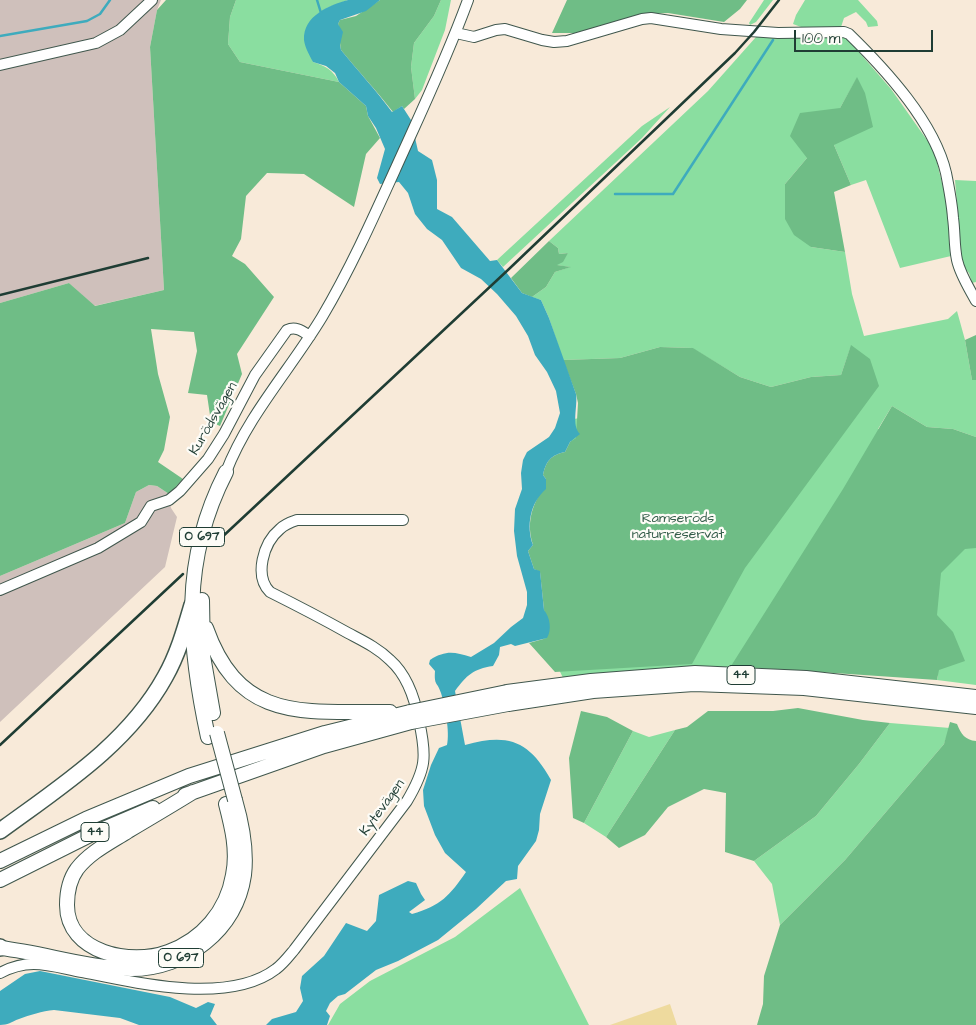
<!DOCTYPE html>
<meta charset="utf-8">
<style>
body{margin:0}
#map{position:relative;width:976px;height:1025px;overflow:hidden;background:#f8ead9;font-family:"Architects Daughter",sans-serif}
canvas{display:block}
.scale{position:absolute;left:794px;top:30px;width:139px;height:22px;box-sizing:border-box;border:2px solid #1f3d34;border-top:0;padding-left:6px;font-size:15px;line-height:18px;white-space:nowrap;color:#1f3d34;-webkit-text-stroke:4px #fdfcf7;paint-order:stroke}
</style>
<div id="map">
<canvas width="976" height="1025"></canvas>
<div class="scale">100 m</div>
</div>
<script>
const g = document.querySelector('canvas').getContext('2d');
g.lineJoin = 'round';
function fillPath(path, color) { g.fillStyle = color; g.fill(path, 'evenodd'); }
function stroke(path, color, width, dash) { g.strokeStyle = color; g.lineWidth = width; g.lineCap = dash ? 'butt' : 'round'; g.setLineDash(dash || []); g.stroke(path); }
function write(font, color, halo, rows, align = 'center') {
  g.font = font + ' "Architects Daughter",sans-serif'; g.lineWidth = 4.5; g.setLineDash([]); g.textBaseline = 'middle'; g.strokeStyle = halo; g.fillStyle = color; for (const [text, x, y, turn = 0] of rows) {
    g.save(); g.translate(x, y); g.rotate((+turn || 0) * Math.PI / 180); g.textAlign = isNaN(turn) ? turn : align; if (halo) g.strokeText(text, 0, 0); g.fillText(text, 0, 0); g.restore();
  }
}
fillPath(new Path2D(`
 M0,0H161L157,10L150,47L164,290L94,306L69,283L0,303Z
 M149,485L157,486L169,494L171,508L177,517L165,567L0,722V576L125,523L136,492Z`), '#cfc0bb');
fillPath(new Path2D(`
 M236,0H348C326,9 320,7 306,29L313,62C326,66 333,70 339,82L240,62L228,44L230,17Z
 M441,0H451L445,30L422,90L415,99L411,67L414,43L434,16Z
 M764,0H773L756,22L750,25L749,23Z
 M805,0H858L877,21L878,26L868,27L866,22L856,12L844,18L841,27H801L793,24L796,15Z
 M839,34L845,36L891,89L934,150L950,216L951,256L900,268L866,180L851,185L834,145L857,78L840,108L807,158L785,184L811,247L845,252L852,294L864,336L948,319L957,311L965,340L972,380H976V437L953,429L927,427L892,406L878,429L976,451V685L937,680L938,675L853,669L664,672L564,680L543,636L574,419L734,391L837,396L851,346L841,375L811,377L771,387L740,377L692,348L660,347L620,358L563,360L549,318L541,300L532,297L546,287L555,272L570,267L556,265L568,253L559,254L558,248L549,241L708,91L756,37Z
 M670,107L642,138L503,267L497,260L642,126Z
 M955,180L976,181V282L972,283L969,273L962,266Z
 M890,723L950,728L944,744L845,860L780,925L772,884L754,861L816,816L859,764Z
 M675,730L606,837L584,823L633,731L649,737Z
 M520,888L589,1025H328L340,1004L370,981L455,937Z`), '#8adea0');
fillPath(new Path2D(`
 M166,0H236L230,17L228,44L240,62L339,82L366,106L368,116L380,138L366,154L354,207L304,174L267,173L246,196L241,239L232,256L245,264L274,297L237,354L242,374L220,426L211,422L207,395L188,393L197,351L194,332L151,329L158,374L170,417L164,450L158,462L183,479L169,494L157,486L149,485L136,492L125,523L0,576V303L69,283L95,306L164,290L150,47L157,10Z
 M380,0H441L434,16L414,43L411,67L415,99L404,109L402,106L393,112C376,90 358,71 341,50C339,41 341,32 338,24L340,20L356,16Z
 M567,0H747L740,9L724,22L668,13L647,14L577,33H552Z
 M857,77L865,93L873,127L834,145L851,185L834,192L845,252L811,247L794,235L785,219V184L807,158L790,136L800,113L840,108Z
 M549,241L558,248L559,254L568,253L563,262L557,265L571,267L555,272L546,287L532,297L522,293L511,278Z
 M976,335V380H972L965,340Z
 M851,345L870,359L879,386L745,568L692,664L555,672L529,643L547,638L540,572L534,569L528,551L533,545C528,530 529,516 536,501C539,493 545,488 546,479L543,475C546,461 551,455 565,452L570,442L576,438L578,403L576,394L563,360L620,358L660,347L693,348L740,377L771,387L811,377L841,375Z
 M892,406L927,427L953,429L976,437V548L965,549L941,573L937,615L953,632L965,661L939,670L937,680L731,666L843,489Z
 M798,708L863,720L890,723L859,764L816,816L754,861L725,852L726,793L704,789L668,807L645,835L619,848L606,837L675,730L687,727L708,711H773Z
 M581,711L607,717L633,731L584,823L573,818L569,758Z
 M950,722L957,724C961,734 965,740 976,741V1025H757L763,1004L764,976L780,925L845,860L944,744Z`), '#6fbd86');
fillPath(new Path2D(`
 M670,1004L677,1025H610Z`), '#eeda9e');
fillPath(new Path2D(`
 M348,0H380L366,11L340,20L338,24L343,32L340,45L341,50C358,71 376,90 392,112L402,106L411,120L418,151L432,160L437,180V209L452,217L490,261L497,260L522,293L541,300L549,318L576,394C578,406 571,425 580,434L570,442L565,452C551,455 546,461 543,475L546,479V489C530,503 526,526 533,545L528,551L534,569L540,571L544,610C550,617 552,630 547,638L515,646L511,644L500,647L499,655L493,666C473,669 467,675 455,691L465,745C509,733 529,741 551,780L540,814L539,830L536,841L518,866L517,879L506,881L476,909L438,940L398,961L376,970L345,994L338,996L330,1003L326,1011L330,1016L327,1025H266L272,1019L296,1012L303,1001L300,988L302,976L324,956L346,923L367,931L376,921L379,895L408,881L416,883L421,894L425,900L409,912L412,914C441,906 450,895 466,872L445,853L435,835L424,806L423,790L431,765L439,748L447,745C450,732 445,706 441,693C437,681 434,686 435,671L429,664L430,660C446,650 454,652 471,657L494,643L511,627L523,618L527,605V592L517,556L514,531L515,509L522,489L521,473L523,460L527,452L549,437L555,428L560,413L556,391L547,372L535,355L528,336L516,316L497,294L481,279L461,268L442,240L427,229L415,214L408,193L399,182L380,184L377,178L385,149L376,128L368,116L366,106L339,82L335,73L326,66L313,62C310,56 305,48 304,40C303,16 329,5 348,0Z
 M40,971L170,997L196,1008L208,1002L215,1004L210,1016L217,1025H139L120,1018L54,1010C42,1011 30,1015 19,1019C11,1022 8,1025 0,1025V991L25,974Z`), '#3eabbd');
stroke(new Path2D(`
 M317,0L321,13
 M0,36L87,21L100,14L110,0
 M615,194H673L773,40`), '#3eabbd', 2.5);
const minor = new Path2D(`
 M456,33L474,37L496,30L505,29L542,40L554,42L567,41L642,19L651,18L721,29L778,33L844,32L849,34C886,70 934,122 946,173C949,188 952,203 953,218C955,232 954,246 957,260C960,274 969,288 976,301
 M0,65L96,43L120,30L152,0
 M226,472C248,415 290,370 322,317C351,268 375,214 399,161C423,108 448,55 468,0
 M0,590L98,548L141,522L151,506L169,500L180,491L208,459L224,434L255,375L287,330C296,326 302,331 310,336
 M0,973C30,957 50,966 82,972C136,983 229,1005 276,969C283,964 289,956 294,950L407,801C426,769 427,757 419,721C415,699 407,675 390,660C378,648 363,641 348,633C323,619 296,605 270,592C254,576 263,543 280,529C285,524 291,522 297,520H403`);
const major = new Path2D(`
 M202,600L203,656L213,713
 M206,628C240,724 305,711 390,712
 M507,692L591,681L695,673L806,678L976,697
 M508,704L593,691L694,684L804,688L976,707
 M208,737C188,644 180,561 226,472
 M193,792C172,805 150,818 128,831C111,842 90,852 77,869C69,880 67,893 67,905C67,953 131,966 168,952C202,940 227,911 233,875C238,851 232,827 226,804
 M185,795L324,746L411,722
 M0,861L86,819L189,776L325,733L410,712
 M0,880L92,834L153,808
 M0,948C44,953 87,968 131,969C186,969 236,930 244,875C247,850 242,824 235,800`);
const highway = new Path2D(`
 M0,831C60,787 128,744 165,677C178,654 185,629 192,605
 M0,947V948`);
stroke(minor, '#40574d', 12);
stroke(major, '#40574d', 16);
stroke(highway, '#40574d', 18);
stroke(minor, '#fff', 10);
stroke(major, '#fff', 14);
stroke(highway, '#fff', 15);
stroke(new Path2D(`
 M0,295L148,258
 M220,539L509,269L735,53L754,32L779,0
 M0,745L183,574`), '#1f3d34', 2.5);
const majorBridge = new Path2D(`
 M410,712L507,692
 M411,722L508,704
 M217,733L235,800`);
stroke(majorBridge, '#40574d', 16, []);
stroke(majorBridge, '#fff', 14);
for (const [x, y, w] of [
 [202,537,45],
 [741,675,28],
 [95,832,28],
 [181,958,45]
]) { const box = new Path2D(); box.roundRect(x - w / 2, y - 9.5, w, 19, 4); g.fillStyle = '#fdfcf7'; g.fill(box); stroke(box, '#1f3d34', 1); }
write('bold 12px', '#1f3d34', null, [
 ["O 697",202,537],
 ["44",741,675],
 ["44",95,832],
 ["O 697",181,958]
]);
write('14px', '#1f3d34', '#fdfcf7', [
 ["Kurödsvägen",214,419,-60],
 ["Kytevägen",383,808,-54]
]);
write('14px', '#345d4a', '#fdfcf7', [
 ["Ramseröds",678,519],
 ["naturreservat",678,535]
]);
</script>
